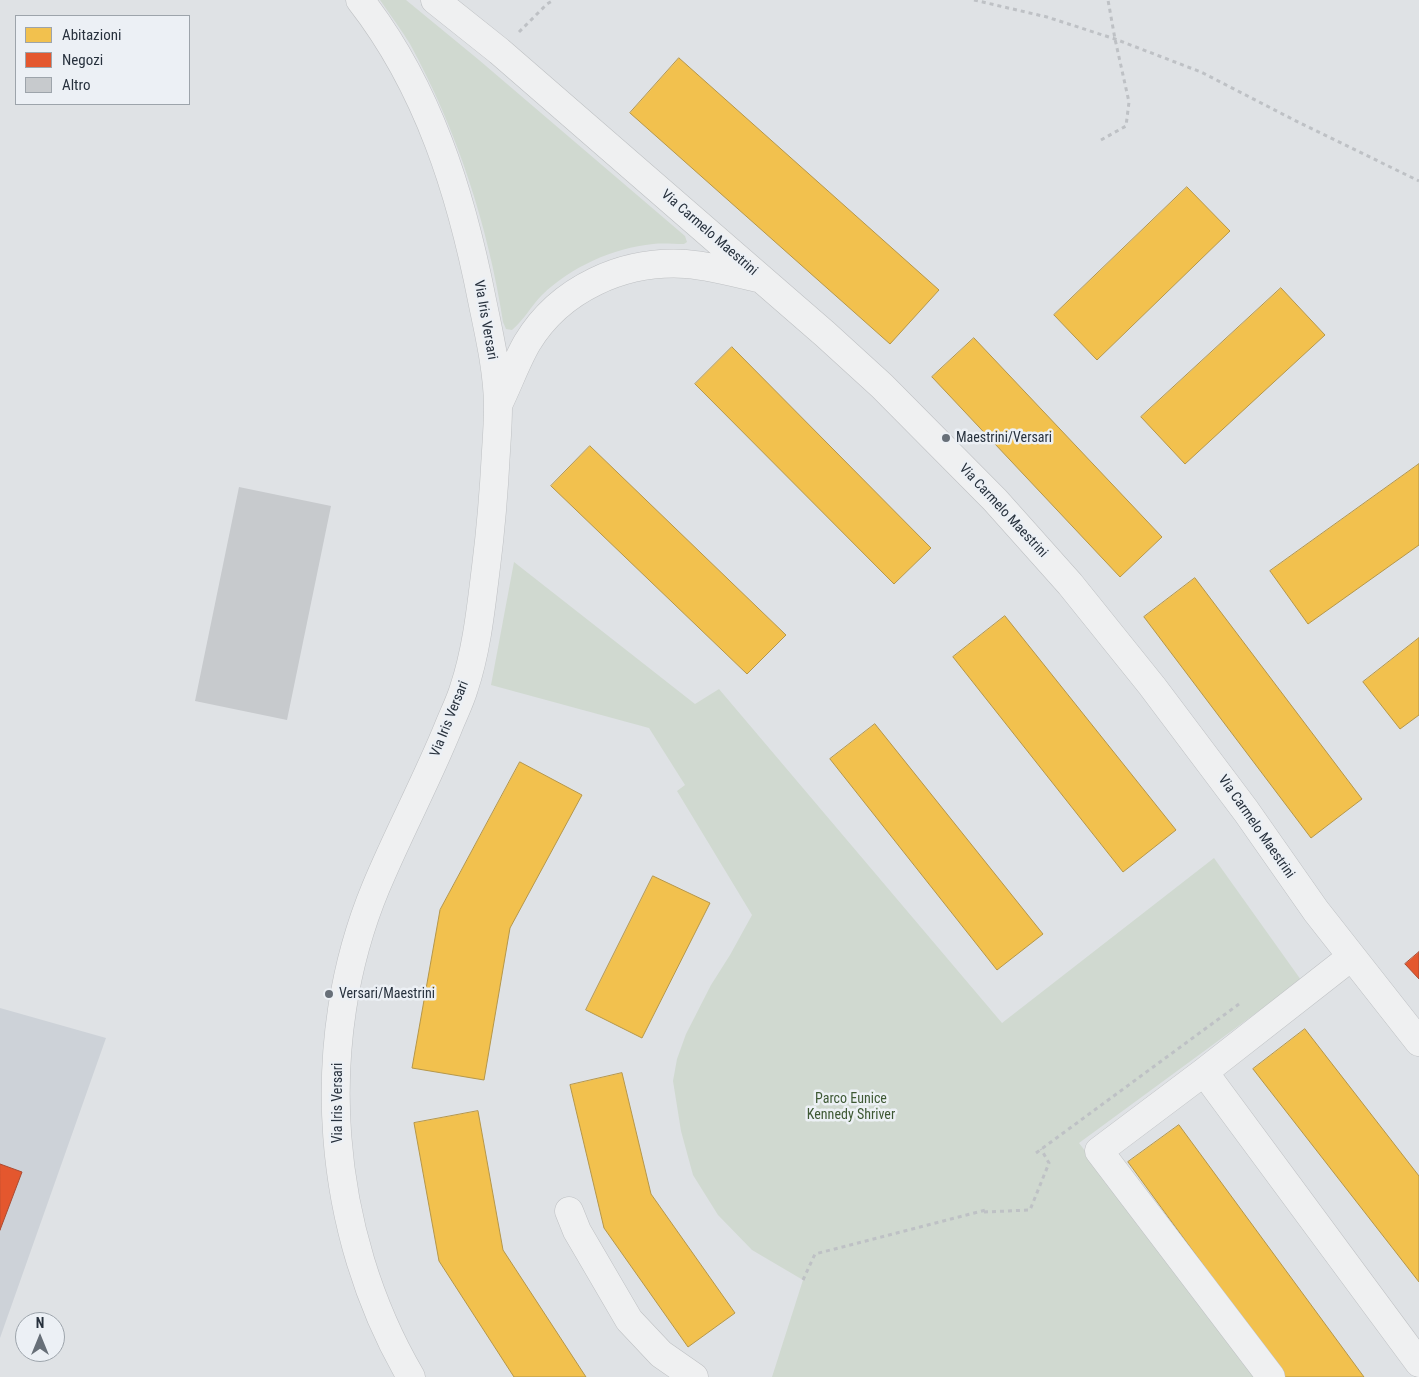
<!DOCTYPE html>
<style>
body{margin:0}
#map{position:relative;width:1419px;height:1377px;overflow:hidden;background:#dfe2e5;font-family:"Roboto Condensed",sans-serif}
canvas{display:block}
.legend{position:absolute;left:15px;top:15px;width:175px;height:90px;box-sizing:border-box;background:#ecf0f5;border:1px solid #9da4ab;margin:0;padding:6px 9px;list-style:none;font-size:15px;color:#27313d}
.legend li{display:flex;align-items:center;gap:10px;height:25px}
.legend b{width:25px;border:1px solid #9da4ab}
.north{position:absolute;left:15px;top:1312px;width:50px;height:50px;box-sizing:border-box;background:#ecf0f5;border:1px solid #9da4ab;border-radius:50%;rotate:0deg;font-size:14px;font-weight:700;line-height:20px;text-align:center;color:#27313d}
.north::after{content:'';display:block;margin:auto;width:18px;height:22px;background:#676f78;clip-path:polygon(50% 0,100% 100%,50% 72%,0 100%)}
</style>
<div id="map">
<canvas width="1419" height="1377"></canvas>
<ul class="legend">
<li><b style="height:14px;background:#f2c14e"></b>Abitazioni</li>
<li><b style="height:14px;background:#e4572e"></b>Negozi</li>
<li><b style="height:14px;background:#c7cacd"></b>Altro</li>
</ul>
<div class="north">N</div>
</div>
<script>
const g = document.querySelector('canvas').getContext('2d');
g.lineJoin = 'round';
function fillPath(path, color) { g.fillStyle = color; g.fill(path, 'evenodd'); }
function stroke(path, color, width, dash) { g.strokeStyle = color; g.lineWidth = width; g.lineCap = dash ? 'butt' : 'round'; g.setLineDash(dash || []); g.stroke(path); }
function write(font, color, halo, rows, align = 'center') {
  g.font = font + ' "Roboto Condensed",sans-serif'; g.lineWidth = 5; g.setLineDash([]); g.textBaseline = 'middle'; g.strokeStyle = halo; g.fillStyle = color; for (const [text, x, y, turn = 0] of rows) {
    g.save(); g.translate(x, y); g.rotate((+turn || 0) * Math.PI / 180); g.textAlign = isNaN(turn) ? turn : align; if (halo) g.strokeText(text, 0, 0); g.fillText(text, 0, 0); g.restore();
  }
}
fillPath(new Path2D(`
 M0,1008L106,1038L0,1338Z`), '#cdd2d8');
fillPath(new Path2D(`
 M380,0H406L479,60L685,236L687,242L684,244C673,244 663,243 653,244C613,248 571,267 542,295C531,306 524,320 512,330L506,329L503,322C488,226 457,130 410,44C401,29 390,15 380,0Z
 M514,562L695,704L719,689L1002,1023L1214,858L1301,980L1079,1143L1257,1377H772L803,1280L752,1250L718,1215L693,1175L681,1131L673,1081L677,1059L686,1034L711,985L730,955L752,915L677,791L685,785L649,728L491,685Z`), '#d0d9d0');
const homes = new Path2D(`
 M679,58L939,290L890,344L630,113Z
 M1187,187L1230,231L1097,360L1054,315Z
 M1281,288L1325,335L1185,464L1141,417Z
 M974,338L1162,537L1120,577L932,377Z
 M732,347L931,548L894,584L695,384Z
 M590,446L786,635L747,674L551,486Z
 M1419,464V545L1308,624L1270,571Z
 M1195,578L1362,799L1311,838L1144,617Z
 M1005,616L1176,830L1123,872L953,657Z
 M1419,638V715L1400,729L1363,682Z
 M875,724L1043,934L997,970L830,759Z
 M520,762L582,795L510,928L484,1080L412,1068L440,910Z
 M653,876L710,903L642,1038L586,1010Z
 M1305,1029L1419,1176V1282L1253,1069Z
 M622,1073L651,1194L735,1313L688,1347L604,1228L570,1085Z
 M478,1111L503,1250L586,1377H514L439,1261L414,1123Z
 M1179,1125L1364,1377H1285L1128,1162Z`);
fillPath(homes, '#f2c14e');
stroke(homes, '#b59649', 1);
const shops = new Path2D(`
 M1419,952V979L1405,964Z
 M0,1164L22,1172L0,1230Z`);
fillPath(shops, '#e4572e');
stroke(shops, '#ab4c32', 1);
fillPath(new Path2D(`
 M239,487L331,506L287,720L195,701Z`), '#c7cacd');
const minor = new Path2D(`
 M360,0C428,87 461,193 482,300C489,334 498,372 498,407C498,422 497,436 496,451C494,490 491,528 486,567C481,607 477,649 464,688C460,702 453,715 448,728C426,782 398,834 376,887C311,1043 326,1232 411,1377
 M435,0L499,51L825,334L882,386L995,500L1070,584L1152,686L1246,811L1316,911L1419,1042
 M498,405C508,385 516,362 527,343C560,288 624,260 686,264C710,266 733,272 757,278
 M1204,1072L1419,1363
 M569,1211L577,1231L629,1320L661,1354L694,1377
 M1271,1377L1099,1151L1204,1072L1351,957`);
stroke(minor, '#bec0c3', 29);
stroke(new Path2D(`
 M974,0L1047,17L1115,39L1201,72L1300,123L1419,181
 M519,32L547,4L554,0
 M1101,140L1126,126L1129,102L1115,39L1108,0
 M1036,1153L1239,1004
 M984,1212L1030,1210L1049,1163L1041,1149
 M803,1280L815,1254L986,1210`), '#bec1c5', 3, [4, 4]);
stroke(minor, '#eff0f1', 28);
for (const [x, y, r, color] of [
 [946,438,5,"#676f78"],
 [329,994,5,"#676f78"]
]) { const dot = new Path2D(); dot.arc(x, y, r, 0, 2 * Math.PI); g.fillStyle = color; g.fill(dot); stroke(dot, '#ecf0f5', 2); }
write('14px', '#27313d', '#ecf0f5', [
 ["Via Carmelo Maestrini",709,233,41],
 ["Via Iris Versari",485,320,80],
 ["Via Carmelo Maestrini",1003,511,47],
 ["Via Iris Versari",450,719,-68],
 ["Via Carmelo Maestrini",1256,827,55],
 ["Via Iris Versari",338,1103,-90]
]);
write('14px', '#27313d', '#ecf0f5', [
 ["Maestrini/Versari",956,438],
 ["Versari/Maestrini",339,994]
], 'left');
write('14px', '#3e5934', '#ecf0f5', [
 ["Parco Eunice",851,1099],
 ["Kennedy Shriver",851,1115]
]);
</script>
